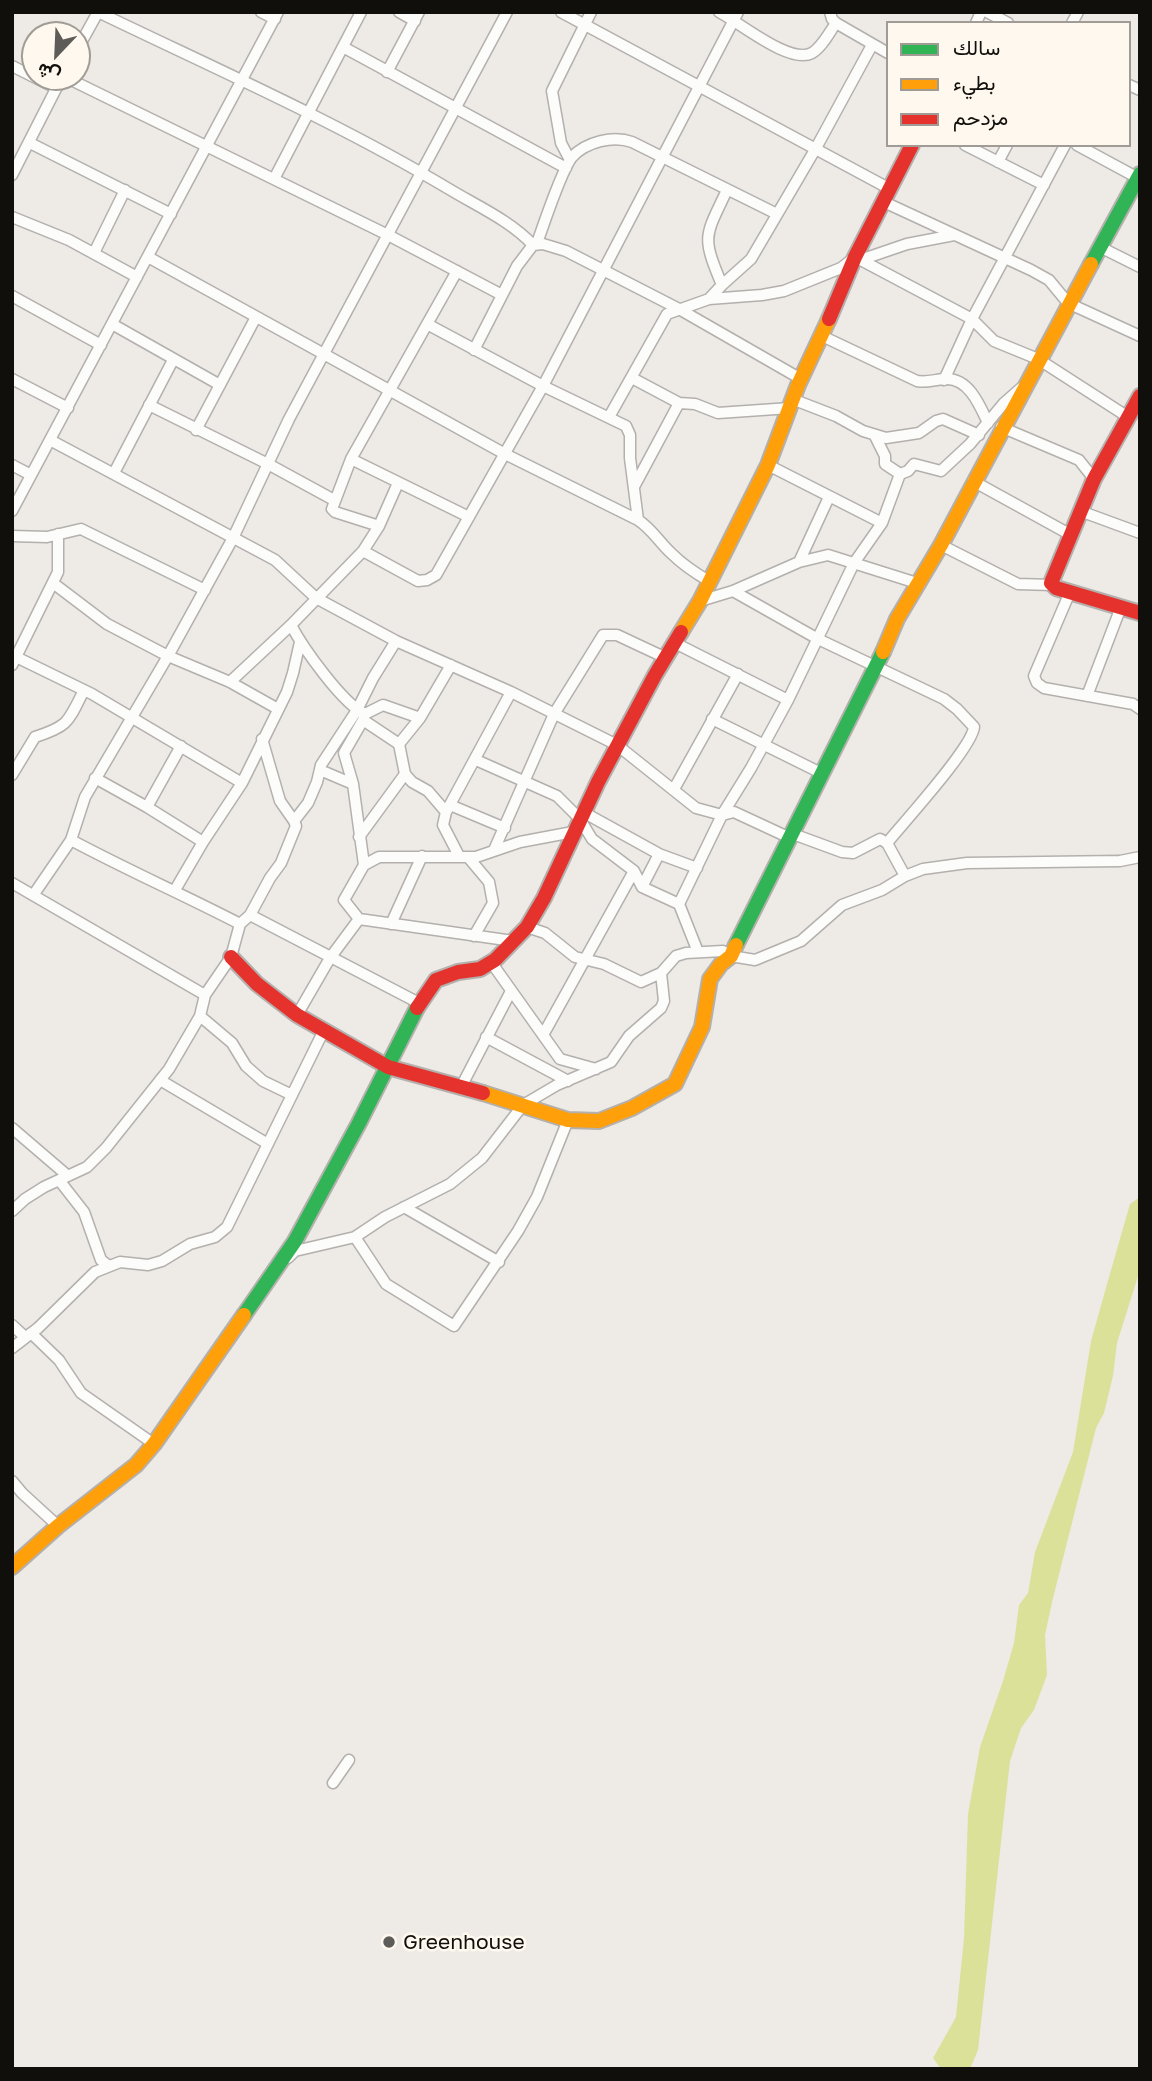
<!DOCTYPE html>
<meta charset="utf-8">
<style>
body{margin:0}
#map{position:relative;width:1152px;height:2081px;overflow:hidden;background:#eeeae6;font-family:"Golos Text",Vazirmatn,sans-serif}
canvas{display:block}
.frame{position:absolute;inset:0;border:14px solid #110f0c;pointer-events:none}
.legend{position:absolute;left:886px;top:21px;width:245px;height:126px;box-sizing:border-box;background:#fff8ef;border:2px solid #a09b94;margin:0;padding:9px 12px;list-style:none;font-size:21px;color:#110f0c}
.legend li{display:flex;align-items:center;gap:14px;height:35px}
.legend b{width:35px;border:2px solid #a09b94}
.north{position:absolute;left:21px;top:21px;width:70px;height:70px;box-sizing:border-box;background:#fff8ef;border:2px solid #a09b94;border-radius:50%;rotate:203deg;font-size:19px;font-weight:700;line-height:28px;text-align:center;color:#110f0c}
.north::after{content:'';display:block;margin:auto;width:24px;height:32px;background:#5e5c58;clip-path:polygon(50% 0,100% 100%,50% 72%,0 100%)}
</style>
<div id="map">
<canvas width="1152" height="2081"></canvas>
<div class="frame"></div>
<ul class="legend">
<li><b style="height:9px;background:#30b455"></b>سالك</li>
<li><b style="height:9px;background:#ff9f0a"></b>بطيء</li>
<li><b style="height:9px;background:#e5322d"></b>مزدحم</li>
</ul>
<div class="north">ش</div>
</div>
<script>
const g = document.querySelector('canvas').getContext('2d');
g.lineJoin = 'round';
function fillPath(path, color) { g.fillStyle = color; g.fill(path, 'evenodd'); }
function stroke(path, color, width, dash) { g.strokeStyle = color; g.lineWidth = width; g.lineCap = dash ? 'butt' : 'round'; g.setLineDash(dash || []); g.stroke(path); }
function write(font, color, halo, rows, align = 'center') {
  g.font = font + ' "Golos Text",sans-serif'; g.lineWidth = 5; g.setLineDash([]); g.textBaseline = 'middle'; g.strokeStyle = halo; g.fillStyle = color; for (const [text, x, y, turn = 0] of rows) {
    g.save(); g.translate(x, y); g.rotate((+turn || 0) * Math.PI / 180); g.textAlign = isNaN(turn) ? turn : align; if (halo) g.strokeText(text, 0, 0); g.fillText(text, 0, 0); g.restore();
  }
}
fillPath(new Path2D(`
 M1140,1197V1270L1117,1343L1113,1376L1104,1413L1096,1428L1053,1598L1045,1635L1047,1675L1034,1710L1021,1728L1010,1761L978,2050L970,2069H941L933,2058L956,2017L964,1938L968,1814L980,1747L1003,1681L1014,1643L1019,1605L1028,1593L1035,1552L1073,1452L1091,1341L1111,1270L1130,1204Z`), '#dce19a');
const street = new Path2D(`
 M98,12C216,69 337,122 449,189C477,206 511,221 533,245
 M261,12L275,19
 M399,12L415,21
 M561,12L890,189
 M719,12C739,22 790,65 812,53C822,47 829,33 836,23
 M830,12L832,19L836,23L888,53
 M987,12L1008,23
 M976,23L981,12
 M1072,23L1078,12
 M343,47L566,168
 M77,50L98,12
 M12,66L56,88
 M387,72L419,12
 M65,77L388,235L502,295
 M1129,85L1140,90
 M30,143L171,214
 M965,145L1044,185
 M1077,145L1138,178
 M570,160L561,143L552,91L591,12
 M998,162L1007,145
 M12,175L62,77
 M274,179L361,12
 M884,202L1031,270L1049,280L1068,303L1140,336
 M12,217L69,240L137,277
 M537,243C544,224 561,171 572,157C586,142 613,135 632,142L777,214
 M1100,247L1140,267
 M94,253L125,190
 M148,257L505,454L638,520C652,529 659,542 671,553C682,564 695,573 709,581
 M859,259L972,319L994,341L1038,359L1128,417
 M722,285C701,235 705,237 727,190
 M12,296L101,345
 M709,299L722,285L751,259L816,148L872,45
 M112,324L220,385
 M427,324L543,386L626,426L630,435V458L638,520
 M822,336L917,381C928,383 936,379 946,379C969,378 980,406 988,423
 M474,350L517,266L533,245L543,244L566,251L679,309L801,379
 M632,378L679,403L695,404L718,413L790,408
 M12,379L68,408
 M944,380L972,319L1065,145
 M792,399L836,416L863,431L886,438L919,433L936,421L943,419L979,435
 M149,405L268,464L334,500
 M609,417L667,314L709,299L762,295L784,291L841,268L855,257L866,258L907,244L954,235
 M1001,427L1079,460L1094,479
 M196,430L256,317
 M875,436L885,456V464L900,474L908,471L914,464L941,471L970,444L1004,403L1021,388
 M50,440L275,560L316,598L396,641L511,692L617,745L696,808L722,815L734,812L790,838
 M351,459L469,517
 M12,465L31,475
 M768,465L882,523
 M114,473L173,360
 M973,481L1071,535
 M635,485L679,403
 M12,511L278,12
 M1080,511L1140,533
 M379,526L335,512L332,509L351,459L457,271
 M12,536L47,537L81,529L205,590
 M941,545L1018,584L1052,585
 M363,551L418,581L427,580L436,575L543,386L738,12
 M799,562L829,497
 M53,583L107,624L168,656L230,682L278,709
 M733,591L818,639L944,699L957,709L974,727C972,748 903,823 887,843
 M1070,592L1034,676L1037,683L1044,688L1133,704L1140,709
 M700,601L733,591L799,562L828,555L920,584
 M291,625C303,648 343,704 365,714L363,720L399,744L405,774L412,782L428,791L446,812L443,825L459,856
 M675,643L788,700
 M12,655L92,694L242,783
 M12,665L58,572V534
 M230,682L291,625L363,551L379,526L398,483
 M1087,696L1121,607
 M365,714L383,705L420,718
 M712,719L823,774
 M363,720L344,753L353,784L364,865
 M262,739L280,801L294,821
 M399,744L420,718L451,665
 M476,760L557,796L580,819L592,839L634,871L642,887L679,904L698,952
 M320,770L353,784
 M12,775L35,737C69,726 68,722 84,690
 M95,778L147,807L203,842
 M674,789L738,674
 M450,805L505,828
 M147,807L181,746
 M446,812L511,692
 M583,812L659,854L697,868
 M793,834L842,852L853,853L880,839L887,843L905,876
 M359,837L405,774
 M71,840C127,870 184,895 240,924
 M494,850L554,714L603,635H617L666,658
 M468,857L489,882L493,903L474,936
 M12,883L205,995L200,1016
 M642,887L659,854
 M175,890L203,842L242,783L287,692L293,673L300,642
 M34,894L71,840L85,797L168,656L233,538L289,419L507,12
 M679,904L722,815L751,768L788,700L854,563L882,523L900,474
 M250,915L419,1003
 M391,924L422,856
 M527,927L545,933L575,957L604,964L641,982L661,973L676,956L686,953L723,951L731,956L755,960L801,941L842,905L882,890L905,876L923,869L967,863L1120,861L1140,857
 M513,941L359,919L344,900L364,865L379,857H476L520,842L573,832
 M491,962L560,1059L596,1069
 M205,995L231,957L240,924L250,915L270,878L281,863L296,826L294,821L308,803L317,782L321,765L357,710L373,678L396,641
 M297,1015L330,958L359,919
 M543,1035L634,871
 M486,1037L568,1081
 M160,1080L268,1144
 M461,1087L511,991
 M12,1128L68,1176
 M59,1180L84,1212L101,1260L109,1266
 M404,1207L499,1262
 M12,1211L25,1199L44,1187L87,1167L106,1148L169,1069L200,1016L232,1043L246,1066L263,1081L292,1095
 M355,1237L386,1284L454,1326L518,1231L537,1197L568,1120
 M288,1258L295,1251L355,1237L385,1217L450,1184L482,1158L523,1105L557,1085L611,1062L629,1036L661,1008L664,1001L661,973
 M12,1325L25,1337
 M31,1333L59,1360L81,1393L154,1444
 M12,1348L38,1328L95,1272L120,1262L148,1265L162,1261L190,1244L215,1237L227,1227L324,1030
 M12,1481L22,1493L58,1526
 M333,1783L349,1760`);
const fast = new Path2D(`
 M1091,264L1140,174
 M736,945L883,652
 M244,1315L295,1241L359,1123L417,1008`);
const slow = new Path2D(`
 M681,632L700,601L768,465L798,385L829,319
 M883,652L897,619L941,545L1091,264
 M483,1093L568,1120L599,1121L632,1108L675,1084L702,1027L710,979L721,964L731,956L736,945
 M12,1567L58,1526L136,1465L154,1444L244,1315`);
const jam = new Path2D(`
 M829,319L855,257L912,145
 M1140,396L1094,479L1051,583L1056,588L1140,613
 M231,957L257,984L297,1015L388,1067L483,1093
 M417,1008L436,980L458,972L480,969L495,960L527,927L544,898L598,782L655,675L681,632`);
stroke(street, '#b3b0ad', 13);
stroke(fast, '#b3b0ad', 18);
stroke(slow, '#b3b0ad', 18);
stroke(jam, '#b3b0ad', 18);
stroke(street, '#fcfcfb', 10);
stroke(fast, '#30b455', 14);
stroke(slow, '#ff9f0a', 14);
stroke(jam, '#e5322d', 14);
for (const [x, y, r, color] of [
 [389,1942,7,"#5e5c58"]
]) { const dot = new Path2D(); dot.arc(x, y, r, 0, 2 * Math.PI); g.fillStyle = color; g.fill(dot); stroke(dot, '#fff8ef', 2.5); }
write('21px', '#110f0c', '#fff8ef', [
 ["Greenhouse",403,1942]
], 'left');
</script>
